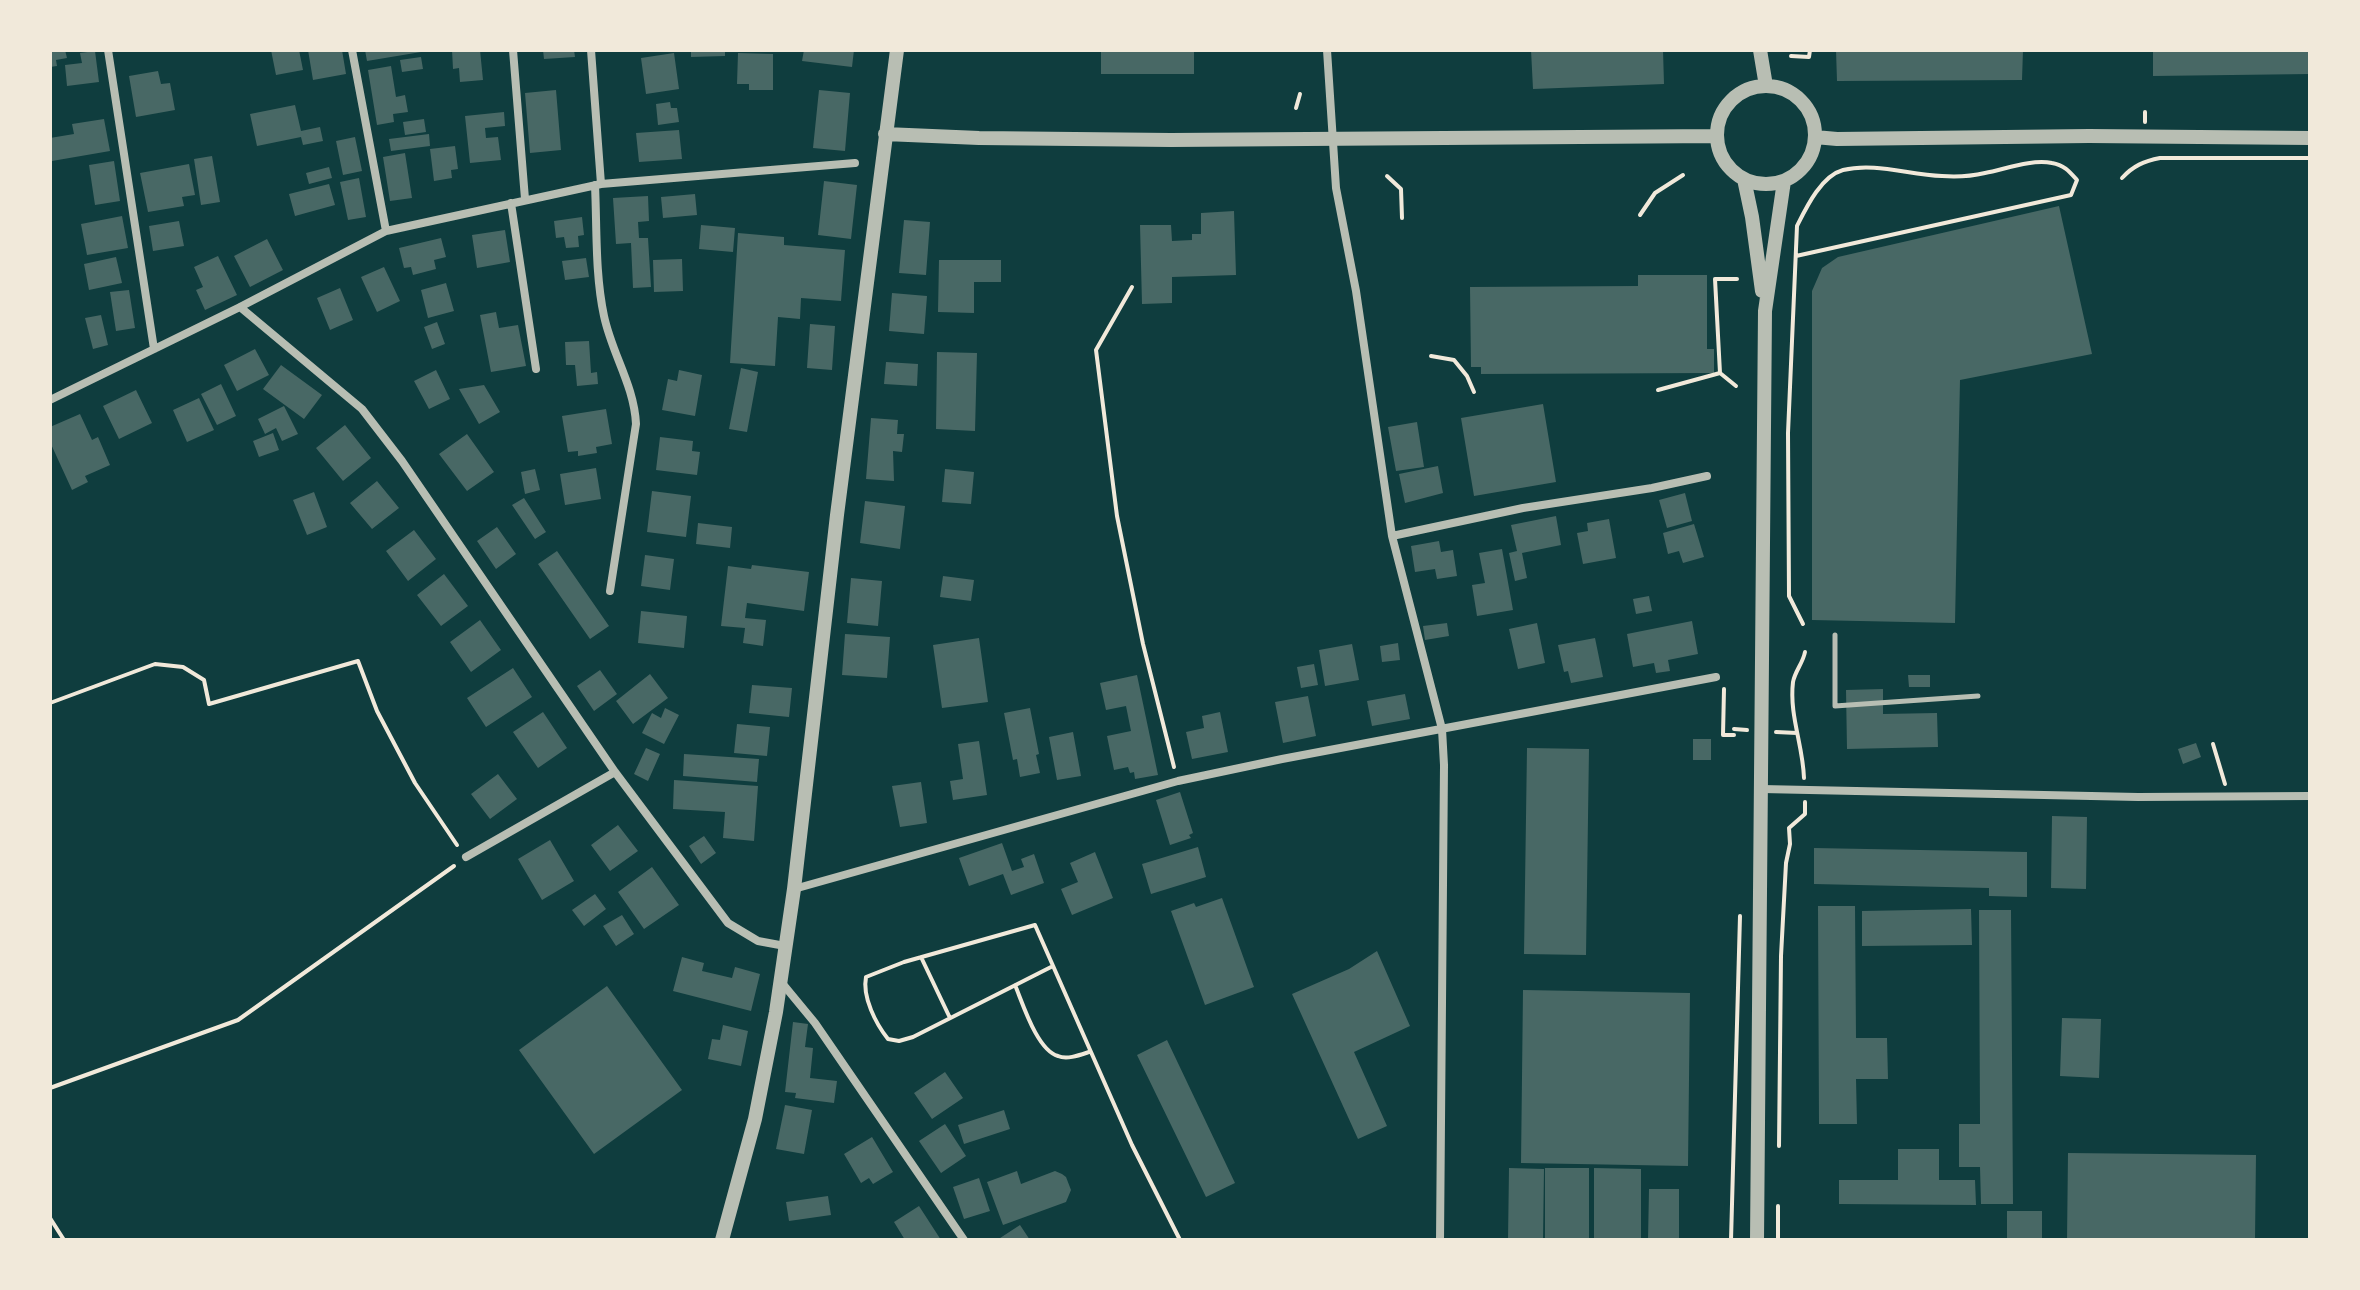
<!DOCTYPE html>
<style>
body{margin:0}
#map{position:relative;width:2360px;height:1290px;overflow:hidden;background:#0f3d3e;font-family:Lato,sans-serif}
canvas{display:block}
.frame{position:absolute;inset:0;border:52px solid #f1e9da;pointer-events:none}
</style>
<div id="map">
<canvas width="2360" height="1290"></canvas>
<div class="frame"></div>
</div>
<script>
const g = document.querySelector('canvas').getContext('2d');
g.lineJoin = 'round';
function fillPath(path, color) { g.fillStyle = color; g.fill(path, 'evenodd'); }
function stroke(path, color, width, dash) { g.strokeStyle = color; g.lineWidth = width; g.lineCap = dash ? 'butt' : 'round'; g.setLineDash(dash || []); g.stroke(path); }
fillPath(new Path2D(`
 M50,50H65L67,58L56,60L57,66L50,67Z
 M271,50H299L303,70L276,75Z
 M308,50H342L346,74L313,80Z
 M365,50H421V52L367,61Z
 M452,50H480L483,80L460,82L459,68L453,69Z
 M543,50H574L575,57L544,59Z
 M691,50H725V56L691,57Z
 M804,50H854L852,67L802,61Z
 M1101,50H1194V74H1101Z
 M1531,50H1663L1664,84L1533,89Z
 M1836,50H2023L2022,80L1837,81Z
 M2153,50H2310V74L2153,76Z
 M95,51L99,82L67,86L65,65L82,63L80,53Z
 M674,53L679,89L646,94L641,58Z
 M738,53L773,54V90H749V84H737Z
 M421,57L423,69L402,72L400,60Z
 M391,66L396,97L405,95L408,112L393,114L394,122L377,125L368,70Z
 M158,71L161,84L170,83L175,110L136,117L129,76Z
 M556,90L561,150L530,153L525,93Z
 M819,90L850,93L845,151L813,148Z
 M670,102L671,108H677L679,122L658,125L656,104Z
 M295,105L301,131L320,127L323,141L303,145L301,137L257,146L250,114Z
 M504,112L505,126L485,128L486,138L498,137L501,160L470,163L465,116Z
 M104,119L110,151L52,161L50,138L74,134L72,124Z
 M424,119L426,132L405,135L403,122Z
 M679,130L682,159L639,162L636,133Z
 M429,134L430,146L391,151L389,139Z
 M355,137L362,171L343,175L336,141Z
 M455,146L458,169L451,170L452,178L434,181L430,149Z
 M405,153L412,198L390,201L383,157Z
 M212,156L220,202L201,205L194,159Z
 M114,161L120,201L95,205L89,165Z
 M189,164L195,195L182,197L184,206L148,212L140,173Z
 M329,167L332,178L309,184L306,173Z
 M359,178L366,217L348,220L340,182Z
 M824,181L857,185L851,239L818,235Z
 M329,184L335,205L295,216L289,194Z
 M695,194L697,215L663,218L661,197Z
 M648,196L649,221L638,222L639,238H648L651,287L633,288L631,243L616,244L613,198Z
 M2059,206L2092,354L1960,380L1955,623L1812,620V291L1822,268L1838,257Z
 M1234,211L1236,275L1172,277V303L1142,304L1140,225H1171L1172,241L1192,240V234H1201V213Z
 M122,216L128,248L87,255L81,224Z
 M582,217L584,235L578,236L579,247L566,248L564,237L556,238L554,221Z
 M904,220L930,222L926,275L899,273Z
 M179,221L184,246L153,251L149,226Z
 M701,225L735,228L733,252L699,249Z
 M505,230L510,262L477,268L472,235Z
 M738,233L784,237V245L845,250L841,301L801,298L800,319L778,317L775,366L730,363Z
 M441,238L446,257L434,260L436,269L413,275L411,267L404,268L399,248Z
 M267,239L283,270L250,287L234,256Z
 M218,256L237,295L205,310L196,290L203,287L194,267Z
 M116,257L122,283L89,290L84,264Z
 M586,258L589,277L565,280L562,261Z
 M682,259L683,291L654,292L653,260Z
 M939,260H1001V282H974V313L938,312Z
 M384,267L400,301L377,312L361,277Z
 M1638,275H1707V349H1714V373L1481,374V367H1471L1470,287L1638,286Z
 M446,283L454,311L428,318L421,290Z
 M340,288L353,320L330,330L317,298Z
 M129,290L135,328L116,331L110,292Z
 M892,293L927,296L924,334L889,331Z
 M496,312L499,328L518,325L526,366L491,372L480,315Z
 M101,315L108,345L93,349L85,318Z
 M437,322L445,344L432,349L424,327Z
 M810,324L835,326L832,370L807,368Z
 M589,341L591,373L597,372L598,384L577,386L575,365H566L565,342Z
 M255,349L269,375L237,391L224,365Z
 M937,352L977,353L975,431L936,429Z
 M886,362L918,364L917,386L884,384Z
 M281,365L322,395L304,419L263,389Z
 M741,368L758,372L747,432L729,429Z
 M436,370L450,399L429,409L414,381Z
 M679,370L702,375L695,416L662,410L668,379L677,381Z
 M221,384L236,416L217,425L201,394Z
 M484,385L500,412L479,424L459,389Z
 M136,390L152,423L119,439L103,406Z
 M199,398L214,430L187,442L173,410Z
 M1543,404L1556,482L1474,496L1461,418Z
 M284,406L298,434L282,441L276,428L265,434L258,419Z
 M606,409L612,444L596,447L597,453L578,456V451L568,452L562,416Z
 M80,414L92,440L98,437L110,465L85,476L88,482L72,490L50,442V427Z
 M871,418L898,420L897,434H904L902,452L893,451L894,481L866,479Z
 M1417,422L1424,467L1396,471L1388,427Z
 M345,425L371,458L343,481L316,448Z
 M273,433L279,450L259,457L253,441Z
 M467,434L494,472L467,491L439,454Z
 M660,437L693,441L692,451L700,452L697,475L656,470Z
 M1438,466L1443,493L1405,503L1399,474Z
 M596,468L601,499L565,505L560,474Z
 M535,469L540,490L525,494L521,472Z
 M945,469L974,472L971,504L942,502Z
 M377,481L399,508L372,529L350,503Z
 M652,491L691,496L686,537L647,532Z
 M314,492L327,527L307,535L293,500Z
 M1685,493L1692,521L1667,528L1659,500Z
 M524,498L546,532L535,539L512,505Z
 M865,501L905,506L900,549L860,543Z
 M1556,516L1561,545L1522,553L1527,578L1515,581L1509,553L1517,551L1511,525Z
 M1609,519L1616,558L1583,564L1577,533L1588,531L1587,523Z
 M698,523L732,527L730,548L696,544Z
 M1694,524L1704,557L1683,563L1679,551L1668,554L1663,533Z
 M497,527L516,554L496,569L477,541Z
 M414,530L436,559L408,581L386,551Z
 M1439,541L1441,552L1453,550L1457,576L1437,579L1435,569L1415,572L1411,546Z
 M1502,549L1513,610L1477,616L1472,585L1485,583L1479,553Z
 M557,551L609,626L590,639L538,564Z
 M645,555L674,559L670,590L641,586Z
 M752,565L809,572L804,611L747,603L745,618L766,620L763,646L743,643L745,628L721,626L728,566L751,569Z
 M444,574L468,606L441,626L417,595Z
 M943,576L974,580L971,601L940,597Z
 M851,578L882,581L878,626L847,623Z
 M1649,596L1652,611L1636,614L1633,599Z
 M641,611L687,616L684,648L638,643Z
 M480,620L501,650L471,672L450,642Z
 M1692,621L1698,654L1668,660L1670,671L1656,673L1654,663L1633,667L1627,634Z
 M1447,623L1449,636L1425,640L1423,626Z
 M1537,623L1545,663L1518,669L1509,629Z
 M845,634L890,637L887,678L842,675Z
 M979,638L988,702L942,708L933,645Z
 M1595,638L1603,677L1571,683L1568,671L1564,672L1558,645Z
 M1398,643L1400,660L1382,662L1380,646Z
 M1352,644L1359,680L1325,686L1319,650Z
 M1314,664L1318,685L1301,688L1297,667Z
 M513,668L532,697L486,727L467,698Z
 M600,670L617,694L594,711L577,686Z
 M650,674L668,698L633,724L616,701Z
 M1137,675L1158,775L1135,779L1134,772L1130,773L1128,767L1114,770L1107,736L1131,731L1126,706L1106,710L1100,683Z
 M1908,675H1930V687H1909Z
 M752,685L792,688L789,717L749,713Z
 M1883,689V714L1937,713L1938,747L1847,749L1846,690Z
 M1405,694L1410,719L1372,726L1367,701Z
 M1308,696L1316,736L1283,743L1275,702Z
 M665,708L679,715L664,744L642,733L652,713L661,718Z
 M1030,708L1039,754L1036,755L1040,773L1020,777L1017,759L1013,760L1004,713Z
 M543,712L567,748L538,768L513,732Z
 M1220,712L1228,752L1192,759L1186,732L1204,728L1202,716Z
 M737,724L770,727L767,756L734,753Z
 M1073,732L1081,776L1057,780L1049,737Z
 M1693,739H1711V760H1693Z
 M979,741L987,795L953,800L950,781L963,779L958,744Z
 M2196,743L2201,757L2183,764L2178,749Z
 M646,748L660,754L648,781L634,774Z
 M1527,748L1589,749L1586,955L1524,954Z
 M684,754L759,759L757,782L683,776Z
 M498,774L517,799L490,819L471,794Z
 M674,780L758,786L754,841L723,838L725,812L673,809Z
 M921,782L927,823L900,827L892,786Z
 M1180,792L1193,833L1189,835L1191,838L1170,845L1156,800Z
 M2052,816L2087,817L2086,889L2051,888Z
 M618,825L638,851L610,871L591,845Z
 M704,836L716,853L701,864L689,846Z
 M550,840L574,881L542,900L518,859Z
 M1002,843L1012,871L1024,867L1021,859L1034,854L1044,883L1011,895L1003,874L969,886L959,858Z
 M1198,847L1206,877L1151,894L1142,864Z
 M1814,848L2027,852V897L1989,896V888L1814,884Z
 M1095,852L1113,898L1072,915L1061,889L1078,882L1070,863Z
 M652,867L679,905L644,929L618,892Z
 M595,894L606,909L584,926L572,910Z
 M1222,898L1254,987L1205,1005L1171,911L1194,903L1196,907Z
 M1818,906H1855L1856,1038H1887L1888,1079H1856L1857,1124H1819Z
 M1971,909L1972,945L1862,946V911Z
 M1979,910H2011L2013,1204H1981L1980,1167H1959V1124H1980Z
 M622,915L634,934L616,946L603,926Z
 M1377,951L1410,1026L1354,1052L1387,1126L1358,1139L1292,994L1349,969Z
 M682,957L704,963L702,971L732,978L735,967L760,974L751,1011L673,991Z
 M607,986L682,1090L594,1154L519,1050Z
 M1523,990L1690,993L1688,1166L1521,1163Z
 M2062,1018L2101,1019L2099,1078L2060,1076Z
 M793,1022L808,1024L805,1047L813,1048L810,1078L837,1081L834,1103L795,1098L796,1093L785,1092Z
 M723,1025L748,1031L741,1066L708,1059L712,1039L720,1040Z
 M1167,1040L1235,1183L1206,1197L1137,1055Z
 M945,1072L963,1098L932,1119L914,1093Z
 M785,1105L812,1110L804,1154L776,1149Z
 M1004,1110L1010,1129L964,1144L958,1125Z
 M945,1124L966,1156L941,1173L919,1141Z
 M872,1137L893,1172L873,1184L869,1178L861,1183L844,1154Z
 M1898,1149H1939V1180H1975L1976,1205L1839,1204V1180H1898Z
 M2068,1153L2256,1155L2255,1240H2067Z
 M1509,1168L1544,1169L1543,1240H1508Z
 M1545,1168H1589V1240H1545Z
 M1594,1168L1641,1169V1240H1594Z
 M1017,1171L1021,1184L1055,1171L1062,1174L1066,1177L1071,1190L1066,1202L1003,1225L987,1182Z
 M979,1178L990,1211L964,1219L953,1187Z
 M1649,1189H1679V1240H1648Z
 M828,1196L831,1215L789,1221L786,1202Z
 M919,1206L941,1240H905L894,1222Z
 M2007,1211H2042V1240H2007Z
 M1020,1225L1030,1240H997Z`), '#486865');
stroke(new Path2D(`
 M1791,56L1809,57L1810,50
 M1296,108L1300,94
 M2145,112V122
 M1387,176L1401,189L1402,218
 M2122,178C2133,166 2144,161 2160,158H2310
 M1640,215L1655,193L1683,175
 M1796,256L2071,195L2077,180C2069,171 2064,165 2052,163C2031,159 2006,169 1985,173C1972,176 1955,177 1942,176C1909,175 1875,162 1843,170C1821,176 1806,208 1797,226L1788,433L1789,596L1803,624
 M1132,287L1096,350L1117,516L1143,644L1174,767
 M1431,356L1454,360L1467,376L1474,392
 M1720,373L1715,279H1737
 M1658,390L1720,373L1736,386
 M1724,689L1723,735H1734
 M50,703L155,664L183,667L204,680L209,704L358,661L377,711L415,783L457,845
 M1734,729L1747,730
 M1776,732L1797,733
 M2213,744L2225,784
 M1804,778C1803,745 1789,715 1793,682C1795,671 1803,663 1805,652
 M921,957L950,1018
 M1053,966L913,1037L899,1041L888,1039C876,1024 862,997 866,977L904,962L1035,925L1132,1145L1180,1240
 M1015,985C1023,1004 1037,1050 1058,1056C1067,1060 1080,1055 1089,1052
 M50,1088L238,1020L454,866
 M1779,1146L1781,956L1786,863L1790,844L1789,828L1805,814V802
 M50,1218L64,1240
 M1731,1240L1740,916
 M1778,1240V1206`), '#f1e9da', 4);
stroke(new Path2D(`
 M1835,635V706L1978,696`), '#b8beb3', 5);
stroke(new Path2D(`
 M108,50L154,349
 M352,50L386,231
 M513,50L525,199
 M591,50L601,184
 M1327,50L1336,188L1356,291L1392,536L1442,729L1444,765L1440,1240
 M595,185C597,228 595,274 604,316C612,354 634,385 636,424L610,591
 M511,203L536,369
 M240,307L362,409L402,461L615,772L728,923L758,941L785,946
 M50,400L240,307L386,231L601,184L855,163
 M1392,536L1523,508L1652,488L1707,476
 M1762,789L2138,797L2310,796
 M466,857L615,772
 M794,889L1178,781L1282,759L1716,677
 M782,983L815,1023L964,1240`), '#b8beb3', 8);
stroke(new Path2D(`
 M1760,50L1766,86
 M1717 135a49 49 0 1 1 98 0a49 49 0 1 1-98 0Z
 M885,134L979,138L1171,140L1717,136
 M1815,137L1837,139L2089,136L2310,138
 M1744,179L1752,217L1762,291
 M722,1240L755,1119L776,1012L794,889L837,515L897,50
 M1757,1240L1765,311L1784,181`), '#b8beb3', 14);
</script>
